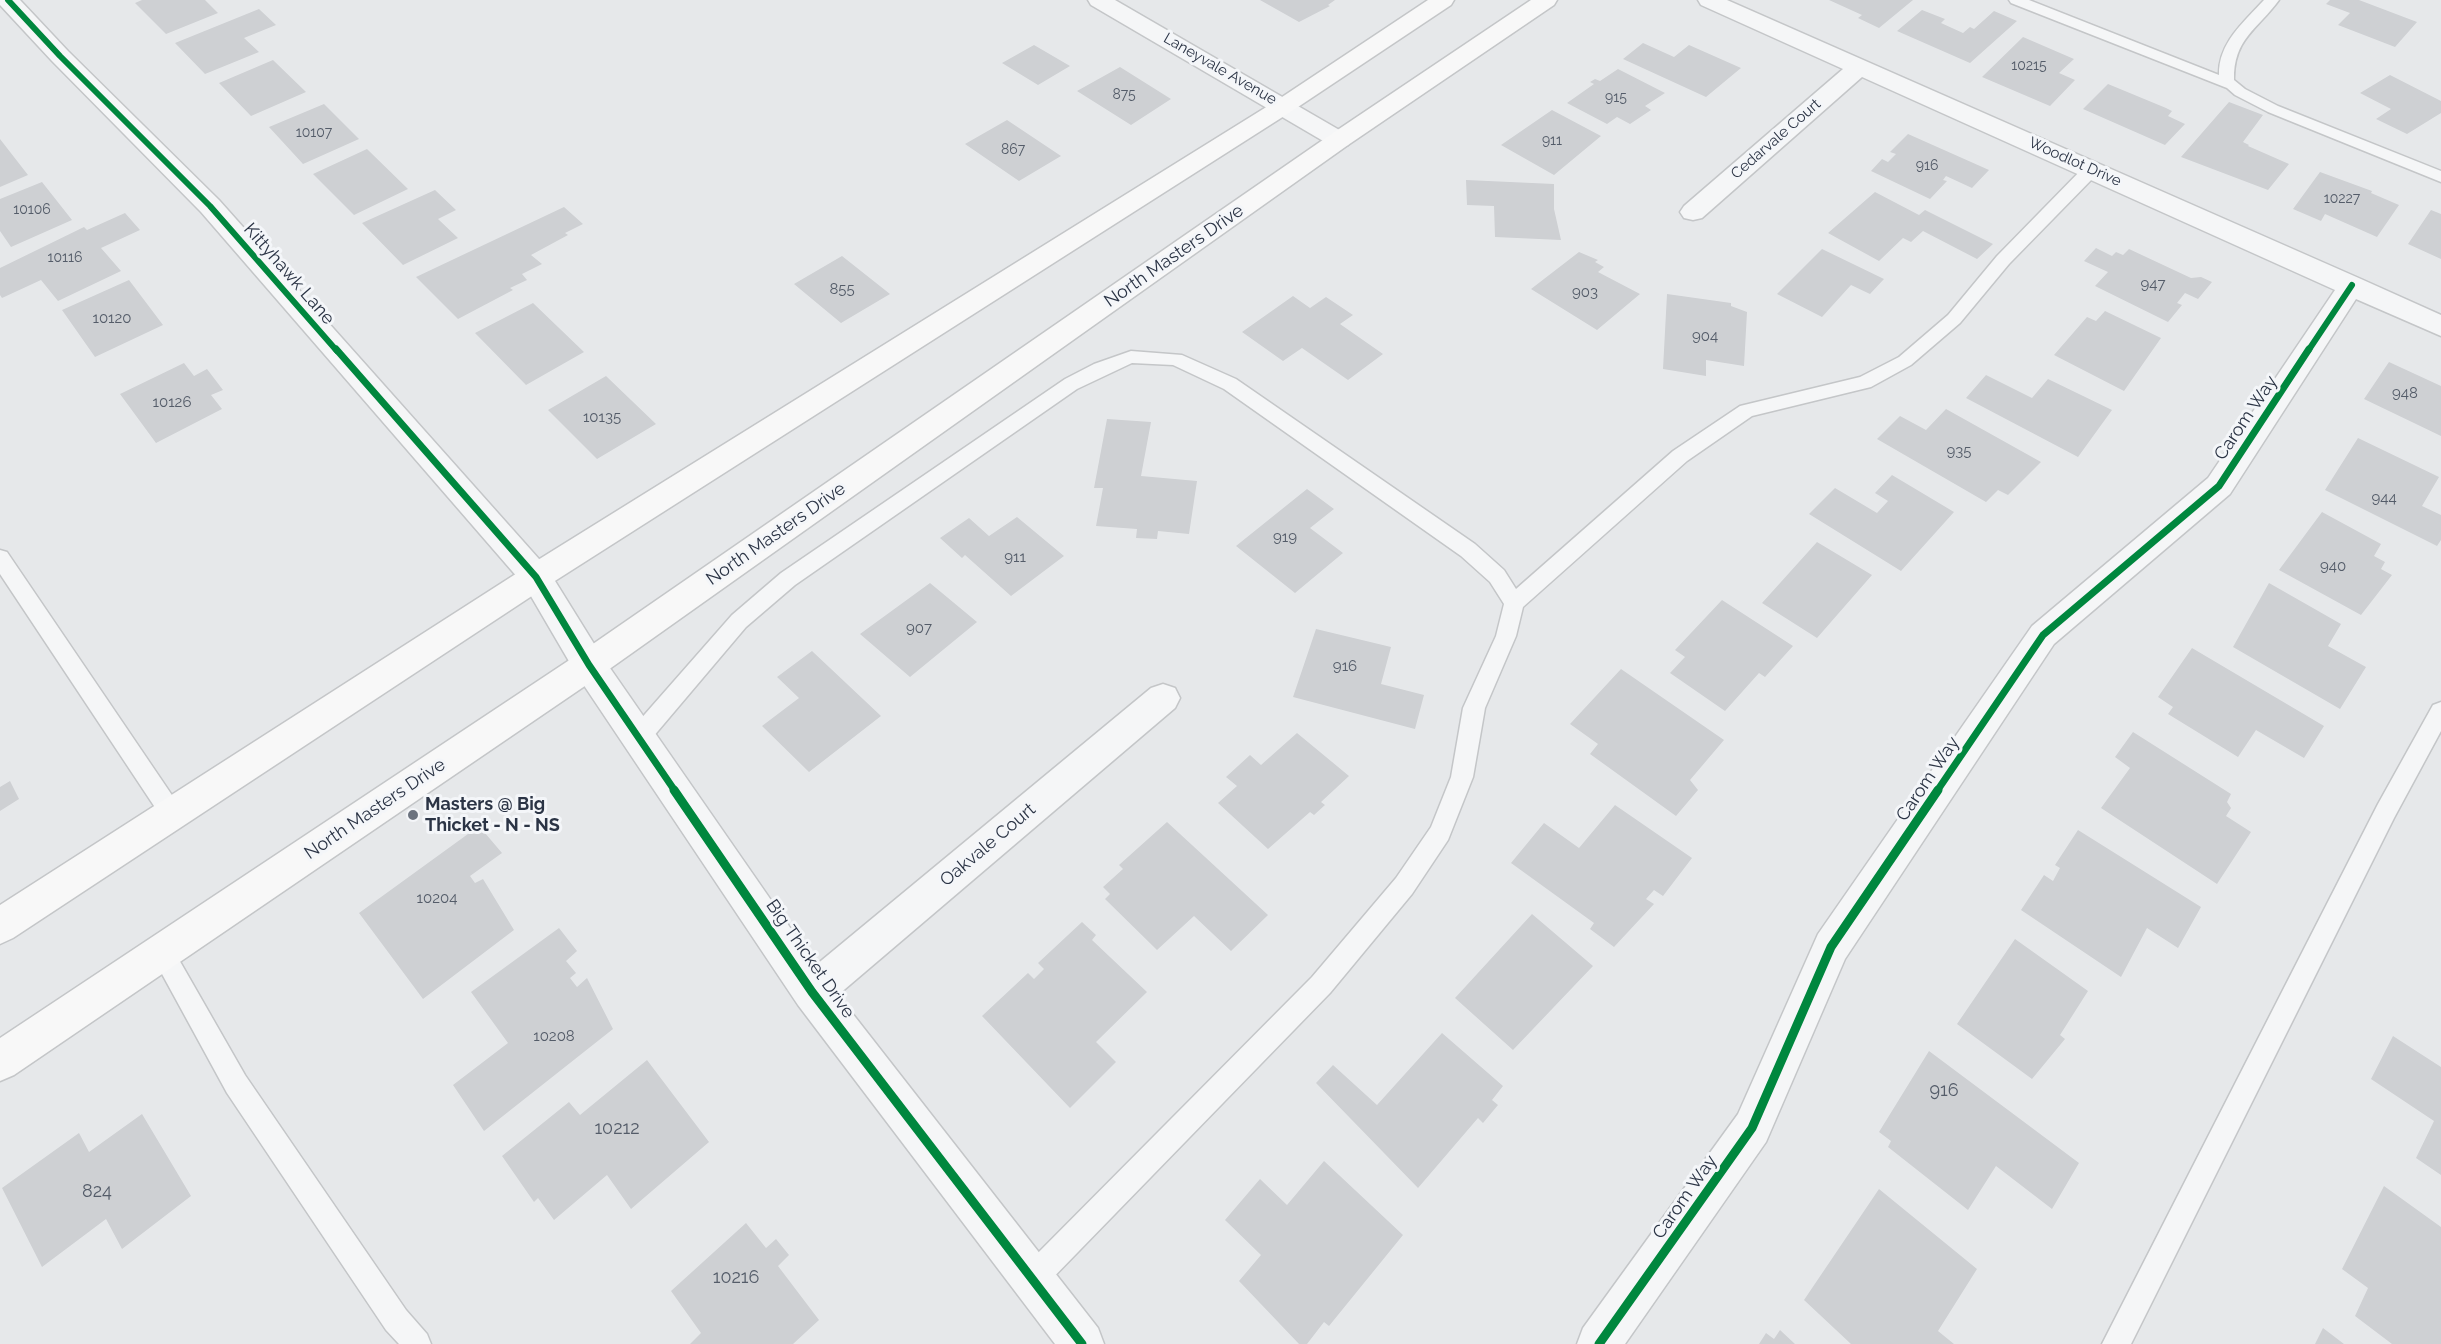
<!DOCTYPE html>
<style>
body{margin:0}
canvas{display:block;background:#e6e8ea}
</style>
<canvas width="2441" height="1344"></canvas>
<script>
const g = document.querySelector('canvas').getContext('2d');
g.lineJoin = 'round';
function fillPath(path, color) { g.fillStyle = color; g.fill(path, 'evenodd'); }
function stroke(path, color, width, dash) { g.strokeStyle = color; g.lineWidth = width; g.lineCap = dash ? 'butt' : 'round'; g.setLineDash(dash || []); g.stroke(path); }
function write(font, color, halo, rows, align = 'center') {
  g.font = font + ' Raleway,sans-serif'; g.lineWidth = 6; g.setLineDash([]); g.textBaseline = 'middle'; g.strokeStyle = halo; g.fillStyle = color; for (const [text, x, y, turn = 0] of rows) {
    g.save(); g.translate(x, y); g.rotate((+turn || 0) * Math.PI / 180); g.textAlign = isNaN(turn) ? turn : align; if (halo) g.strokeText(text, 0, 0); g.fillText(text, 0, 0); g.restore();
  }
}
fillPath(new Path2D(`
 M142,0H205L218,13L166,34L135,3Z
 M1260,0H1335L1328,5L1330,6L1299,22Z
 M1829,0H1913L1879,28L1858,18L1862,15Z
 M2330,0H2359L2417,22L2395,47L2338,25L2350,13L2326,4Z
 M259,9L276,25L244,38L259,52L205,74L175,43Z
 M1922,10L1945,19L1941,23L1963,33L1970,27L1974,29L1994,11L2017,21L1970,63L1897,31Z
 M2023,37L2074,59L2059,73L2075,80L2050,106L1982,77Z
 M1643,43L1674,57L1689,45L1741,68L1706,97L1623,59Z
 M1034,45L1070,66L1038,85L1002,63Z
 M273,60L306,92L251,116L219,83Z
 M1120,67L1171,99L1131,125L1077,91Z
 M1618,69L1665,93L1645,106L1651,110L1630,124L1617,117L1607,124L1567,103L1594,84L1590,82L1595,79L1600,81Z
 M2390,75L2441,101V113L2407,134L2376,119L2391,109L2360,93Z
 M2108,84L2166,108L2172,111L2168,116L2185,124L2165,145L2083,109Z
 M2229,102L2263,115L2243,142L2249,145L2248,146L2289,164L2268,190L2181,157Z
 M324,104L359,139L303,164L269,127Z
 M1552,110L1601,136L1554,175L1501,145Z
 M1007,120L1061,156L1019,181L965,144Z
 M1908,134L1989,170L1972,188L1946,176L1943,180L1947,181L1930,199L1871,171L1882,159L1888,162L1896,154L1890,152Z
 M0,139L28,175L0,187Z
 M367,149L408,189L354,215L313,174Z
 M2320,172L2372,191L2371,193L2399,205L2377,237L2325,214L2321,221L2293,209Z
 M1466,180L1554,184V209L1561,240L1495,237L1494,206L1467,205Z
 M42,182L72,220L11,247L0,231V199Z
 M435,190L456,210L438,219L458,238L403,265L362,223Z
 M1875,192L1919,215L1925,210L1993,244L1977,259L1923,231L1911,242L1903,238L1879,261L1828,233Z
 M564,207L583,224L565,233L568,235L531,255L542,264L522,274L527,280L510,288L513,290L458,319L416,277Z
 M2431,210L2441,214V259L2408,244Z
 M125,213L140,230L101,248L121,271L58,301L41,280L2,298L0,295V268L84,227L87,230Z
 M2096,248L2112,256L2116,252L2123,255L2129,249L2191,278L2201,277L2212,282L2198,299L2185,293L2177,303L2182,305L2168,322L2095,286L2108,272L2084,261Z
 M1822,249L1884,279L1870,294L1851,285L1822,317L1777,294Z
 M1579,252L1598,260L1595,262L1604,267L1598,272L1640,294L1597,330L1531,289Z
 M842,256L890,294L841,323L794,284Z
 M129,280L163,325L95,357L62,310Z
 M1667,294L1731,303V306L1747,312L1744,366L1706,360V376L1663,369Z
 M1293,296L1310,308L1326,297L1353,315L1340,324L1383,354L1348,380L1302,348L1283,361L1242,332Z
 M533,303L584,352L526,385L475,333Z
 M2105,311L2161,338L2124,391L2054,355L2087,317L2096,321Z
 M2389,362L2441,386V436L2364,399Z
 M184,363L194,376L207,369L223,390L211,395L222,409L156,443L120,394Z
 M1986,375L2032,398L2048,379L2112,410L2078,457L1966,398Z
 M606,376L656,424L597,459L548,410Z
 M1946,409L2041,462L2008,495L1998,490L1986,502L1877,439L1900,416L1926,430Z
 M1107,419L1151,422L1141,476L1197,481L1189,534L1158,531L1157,539L1136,538L1137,529L1096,526L1103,488H1094Z
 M2358,438L2439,477L2422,506L2441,515V540L2437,546L2325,490Z
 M1892,475L1954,512L1901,571L1809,514L1835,488L1877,513L1888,501L1875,493Z
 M1307,489L1334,509L1310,528L1343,553L1295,593L1236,546Z
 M2322,512L2381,544L2374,556L2385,562L2381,569L2392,575L2361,615L2279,570Z
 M1017,517L1064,556L1011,596L965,555L962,558L940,538L969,518L989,536Z
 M1817,542L1872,575L1817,638L1762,603Z
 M930,583L977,622L910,677L860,634Z
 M2269,583L2341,624L2328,646L2366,667L2340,709L2233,647Z
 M1722,600L1793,646L1765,677L1759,673L1725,711L1670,673L1685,657L1675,650Z
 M1316,629L1391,647L1381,684L1424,695L1415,729L1293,697Z
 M2192,648L2324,726L2304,758L2256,730L2238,757L2168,714L2173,707L2158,697Z
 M812,651L881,716L809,772L762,726L799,698L777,677Z
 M1621,669L1724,740L1690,780L1698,790L1676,816L1590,754L1598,744L1570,724Z
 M2133,732L2231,794L2227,802L2231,808L2226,816L2251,832L2217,884L2101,808L2130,768L2115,757Z
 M1297,733L1349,776L1321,802L1325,805L1314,815L1310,812L1268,849L1218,803L1237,786L1226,777L1250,755L1261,765Z
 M10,781L19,799L0,811V787Z
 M1615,805L1692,858L1663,896L1654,890L1646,899L1654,904L1614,947L1590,929L1594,923L1511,863L1544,823L1579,848Z
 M1167,822L1268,915L1231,951L1194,916L1157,950L1105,899L1110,894L1103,887L1123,869L1119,865Z
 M479,826L502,853L470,876L475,883L483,879L514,930L423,999L359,913Z
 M2078,830L2201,907L2178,948L2147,928L2121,977L2021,910L2044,875L2053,881L2060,868L2055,865Z
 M1532,914L1593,966L1513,1050L1455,998Z
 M1082,922L1096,935L1092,940L1147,992L1096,1042L1116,1062L1070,1108L982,1016L1028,973L1034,979L1044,969L1038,963Z
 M559,928L577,951L566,961L576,973L570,978L577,987L587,978L613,1029L484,1131L453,1085L508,1043L471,992Z
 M2015,939L2088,991L2060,1035L2065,1039L2032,1079L1957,1024Z
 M1442,1033L1503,1086L1492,1100L1498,1105L1483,1123L1478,1118L1418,1188L1316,1083L1333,1065L1377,1105Z
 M2393,1036L2441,1067V1175L2416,1158L2434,1121L2371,1079Z
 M1929,1051L2079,1163L2052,1209L1996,1166L1968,1210L1888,1147L1891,1141L1879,1132Z
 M647,1060L709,1142L631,1209L607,1175L554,1220L538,1198L534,1202L502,1156L569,1102L580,1115Z
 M142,1114L191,1196L122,1249L106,1219L42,1267L2,1188L79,1133L89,1152Z
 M1324,1161L1403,1235L1329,1326L1324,1322L1307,1344H1299L1239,1281L1261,1255L1225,1220L1260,1179L1287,1205Z
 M2384,1186L2441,1227V1344H2392L2355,1316L2368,1288L2342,1269Z
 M1879,1189L1977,1269L1938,1331L1954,1344H1851L1804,1300Z
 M746,1223L766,1248L776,1239L789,1255L778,1266L819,1320L793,1344H690L701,1333L671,1291Z
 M2323,1328L2344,1344H2315Z
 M1780,1330L1795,1344H1759L1766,1333L1774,1339Z`), '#ced0d3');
const service = new Path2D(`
 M2009,0H2029L2219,75C2218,43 2244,22 2264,0H2279C2258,29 2233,39 2234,80L2245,89L2278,106L2441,171V182L2268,112L2235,95L2227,88L2011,3Z
 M2092,164L2098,165L2100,169L2098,173L2009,264L1960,323L1911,365L1871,387L1752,416L1687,461L1523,607L1516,636L1485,708L1473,777L1448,840L1412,894L1330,993L1042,1289L1032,1293L1022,1289L1018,1279L1022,1269L1312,977L1396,878L1431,827L1451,777L1463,708L1496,636L1504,604L1490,582L1461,556L1224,389L1173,365L1132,363L1077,389L795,585L746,627L647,744L639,746L631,744L628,737L631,730L732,615L781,573L1065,379L1094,364L1131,351L1182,355L1236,379L1475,544L1504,570L1516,589L1673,451L1740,406L1860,377L1899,357L1948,315L1997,256L2086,165Z
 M0,550L7,552L180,807L183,814L180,821L172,824L164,821L0,574Z
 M2441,702V731L2394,818L2131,1344H2102L2378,804L2433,705Z
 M162,941L170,944L245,1075L406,1310L427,1334L431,1344H399L386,1330L227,1093L150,952L154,944Z`);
const minor = new Path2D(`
 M0,0H20L68,51L219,200L547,568L601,655L816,965L1151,688L1163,684L1175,688L1180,698L1175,708L838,995L1098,1328L1104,1344H1055L798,1005L577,675L525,586L201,212L52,61L0,5Z
 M1698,0H1727L2361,279L2441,315V336L2356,299L2230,494L2054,644L1845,959L1766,1142L1625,1344H1577L1583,1328L1738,1114L1818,934L2032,626L2208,478L2335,290L1862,77L1702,218L1693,220L1684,218L1680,212L1684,206L1843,69L1701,5Z`);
const tertiary = new Path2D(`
 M1088,0H1115L1348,135L1351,140L1348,145L1339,148L1330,145L1091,5Z`);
const secondary = new Path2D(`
 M1428,0H1454L1451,5L1292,111L547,586L13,938L0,944V905L525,568L1276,101Z
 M1531,0H1557L1554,5L1348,145L601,675L14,1075L0,1081V1038L577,655L1330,135Z`);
stroke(service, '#c4c6c8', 3);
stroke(minor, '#c4c6c8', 3);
stroke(tertiary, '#c4c6c8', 3);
stroke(secondary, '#c4c6c8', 3);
fillPath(service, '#f5f6f7');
fillPath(minor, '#f5f6f7');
fillPath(tertiary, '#f5f6f7');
fillPath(secondary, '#f8f8f8');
stroke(new Path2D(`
 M8,0L60,56L210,206L337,351
 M2308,351L2352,285`), '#00873e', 6);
stroke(new Path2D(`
 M336,349L536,577L589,665L675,791
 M1937,791L2043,635L2219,486L2309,349`), '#00873e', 7);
stroke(new Path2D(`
 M674,790L812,992L1082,1344
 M1599,1344L1752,1128L1831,947L1938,790`), '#00873e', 9);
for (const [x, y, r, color] of [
 [413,815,6,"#6c737f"]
]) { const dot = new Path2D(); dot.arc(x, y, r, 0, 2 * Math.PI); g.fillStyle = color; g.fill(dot); stroke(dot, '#f4f6f9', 2); }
write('14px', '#545c69', null, [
 ["10215",2029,66],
 ["875",1124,95],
 ["915",1616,98],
 ["10107",314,133],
 ["911",1552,141],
 ["867",1013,150],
 ["916",1927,166],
 ["10227",2342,199],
 ["10106",32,210],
 ["10116",65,258]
]);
write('15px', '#2b3445', '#f4f6f9', [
 ["Laneyvale Avenue",1220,69,30],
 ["Cedarvale Court",1776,139,-41],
 ["Woodlot Drive",2075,162,24]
]);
write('15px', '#545c69', null, [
 ["947",2153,284],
 ["855",842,289],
 ["903",1585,292],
 ["10120",112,318],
 ["904",1705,336],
 ["948",2405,393],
 ["10126",172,402],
 ["10135",602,417],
 ["935",1959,451],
 ["944",2384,498],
 ["919",1285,537],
 ["911",1015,557],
 ["940",2333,566],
 ["907",919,628],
 ["916",1345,666],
 ["10204",437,898],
 ["10208",554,1036]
]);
write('18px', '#2b3445', '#f4f6f9', [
 ["North Masters Drive",1174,256,-35],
 ["Kittyhawk Lane",289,274,49],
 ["Carom Way",2246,418,-56],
 ["North Masters Drive",776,534,-35],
 ["Carom Way",1928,779,-56],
 ["North Masters Drive",375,809,-34],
 ["Oakvale Court",988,845,-40],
 ["Big Thicket Drive",810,959,55],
 ["Carom Way",1685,1197,-55]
]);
write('bold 18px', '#2b3445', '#f4f6f9', [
 ["Masters @ Big",425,805],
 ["Thicket - N - NS",425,826]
], 'left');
write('18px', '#545c69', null, [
 ["916",1944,1091],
 ["10212",617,1129],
 ["824",97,1192],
 ["10216",736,1278]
]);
</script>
